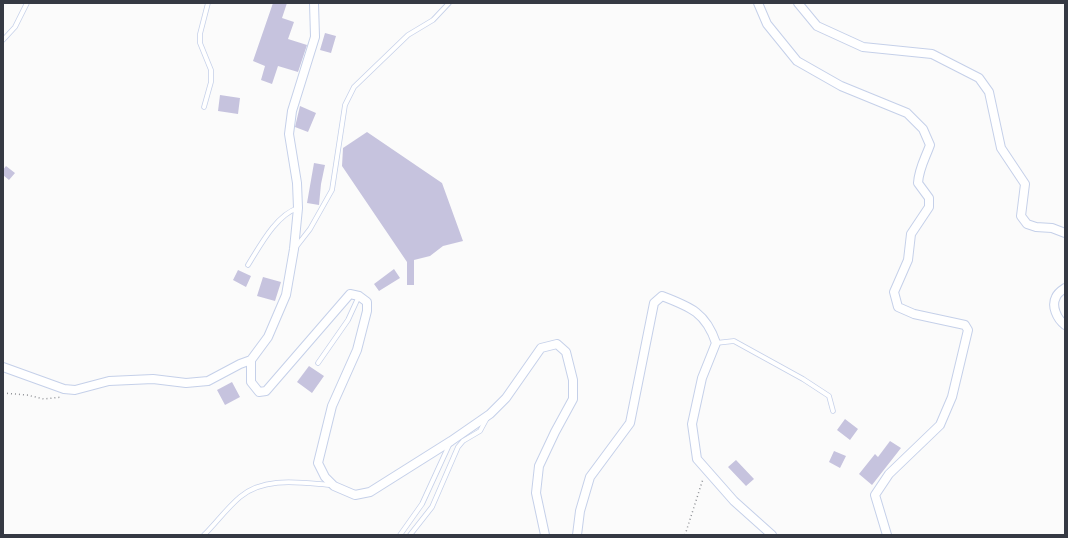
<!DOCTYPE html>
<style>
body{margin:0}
#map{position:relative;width:1068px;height:538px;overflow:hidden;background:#fbfbfb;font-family:Raleway,sans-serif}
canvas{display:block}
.frame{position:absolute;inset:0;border:4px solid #353943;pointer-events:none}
</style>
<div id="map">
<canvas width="1068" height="538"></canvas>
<div class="frame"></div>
</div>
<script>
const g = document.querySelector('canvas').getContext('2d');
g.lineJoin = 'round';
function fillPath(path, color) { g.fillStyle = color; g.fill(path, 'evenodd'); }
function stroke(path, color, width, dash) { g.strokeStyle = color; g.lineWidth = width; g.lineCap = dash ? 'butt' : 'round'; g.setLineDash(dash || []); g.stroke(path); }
fillPath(new Path2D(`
 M273,3H287L282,18L294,22L288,39L307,45L298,72L278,66L272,84L261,80L265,66L253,61Z
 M325,33L336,36L331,53L320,50Z
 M220,95L240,98L238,114L218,111Z
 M300,106L316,113L308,132L295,127Z
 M367,132L442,183L463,241L443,246L430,256L414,260V285H407V262L342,166L343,148Z
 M314,163L325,165L321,184L319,205L307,203Z
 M6,166L15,173L9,180L3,175V170Z
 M394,269L400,278L379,291L374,284Z
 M238,270L251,276L246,287L233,280Z
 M263,277L281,282L275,301L257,296Z
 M309,366L324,376L312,393L297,382Z
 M232,382L240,397L225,405L217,390Z
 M845,419L858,429L850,440L837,430Z
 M890,441L901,448L872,485L859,474L875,454L878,457Z
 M834,451L846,456L840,468L829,462Z
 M736,460L754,479L746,486L728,467Z`), '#c6c3de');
const service = new Path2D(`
 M3,40L15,27L27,3
 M204,107L211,82V70L200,43V34L208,3
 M296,247L310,229L332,190L345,105L354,87L408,35L433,20L449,3
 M248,265C260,246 276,215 298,208
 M716,343L734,341L803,379L829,396L833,411
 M318,363L348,320L359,296
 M204,535C216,523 227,508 240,497C265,476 302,483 332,485
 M400,535L422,504L450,443
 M410,535L432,507L458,447L463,441L480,431L487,418`);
const minor = new Path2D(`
 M314,3L315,37L292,111L289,134L297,183L298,208L294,249L286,295L268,337L251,360V382L259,392L266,391L350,294L359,296L367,302V311L357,350L332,406L318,463L325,477L334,486L355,495L370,492L451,441L490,414L506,398L541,348L557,344L566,352L573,380V399L555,432L539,466L536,493L545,535
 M758,3L767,24L797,61L841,86L907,113L923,129L930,145C925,159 919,168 918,183L929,198V207L911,234L908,260L894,292L898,307L914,314L965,325L968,330L952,397L940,425L889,474L875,495L887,535
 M798,3L817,26L863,47L932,54L979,78L989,92L1001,148L1025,184L1021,216L1027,224L1036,227L1052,228L1065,233
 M1065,288C1062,290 1057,294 1056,297C1051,306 1057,319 1065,325
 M3,367L64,389L75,390L109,381L153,379L186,383L208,381L240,364L251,360
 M577,535L580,511L590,477L630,423L654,303L662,296C691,307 706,313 716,343L702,378L692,424L697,459L734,501L772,535`);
stroke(service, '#c5d0e9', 5.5);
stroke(minor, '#c5d0e9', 10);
stroke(new Path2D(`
 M3,393L27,395L44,399L62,397
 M685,535L703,479`), '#909297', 1.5, [1, 3]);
stroke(service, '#fff', 4);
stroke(minor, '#fff', 8);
</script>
